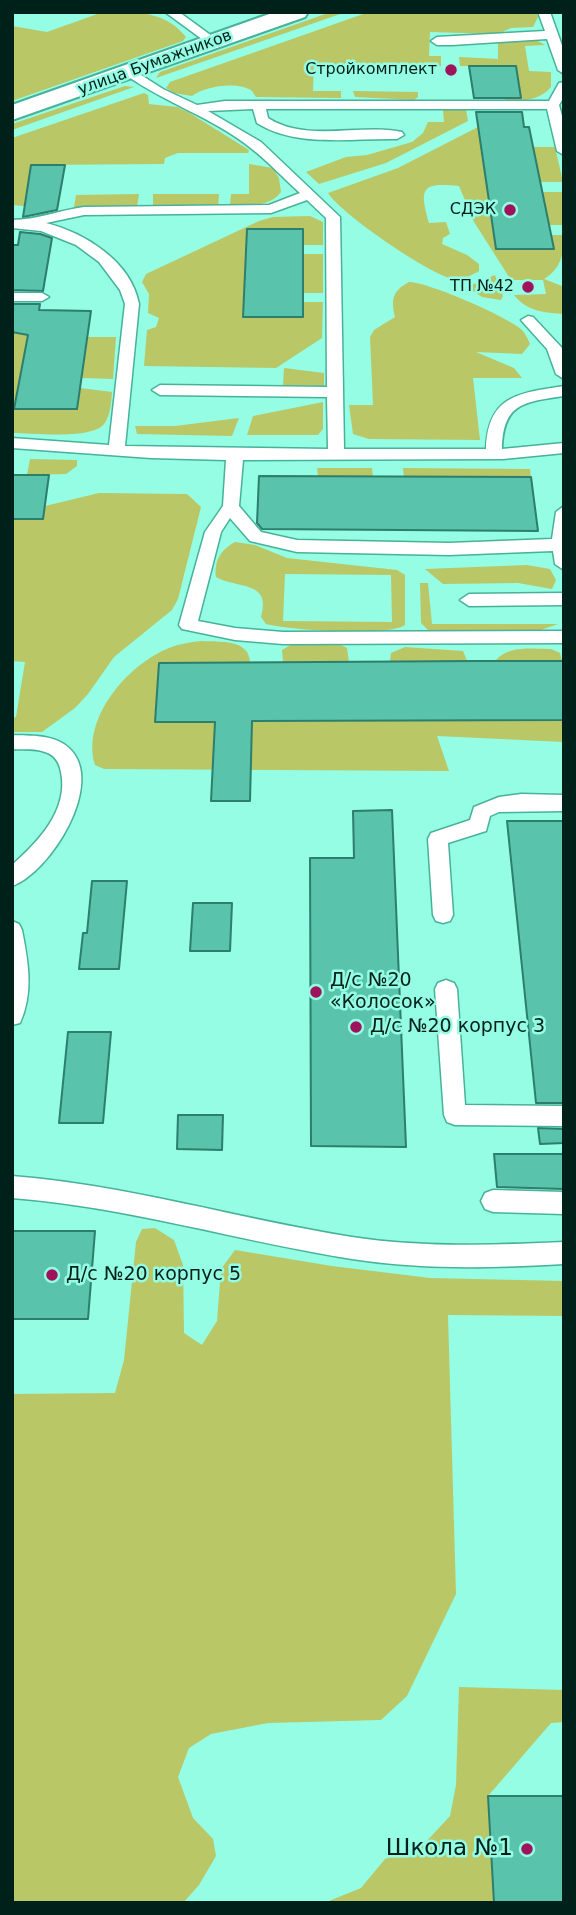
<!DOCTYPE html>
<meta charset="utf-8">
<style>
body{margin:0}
#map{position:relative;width:576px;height:1915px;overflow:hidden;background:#95fde3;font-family:"DejaVu Sans",sans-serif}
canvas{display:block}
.frame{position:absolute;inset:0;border:14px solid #00201a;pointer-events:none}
</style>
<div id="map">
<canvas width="576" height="1915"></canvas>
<div class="frame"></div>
</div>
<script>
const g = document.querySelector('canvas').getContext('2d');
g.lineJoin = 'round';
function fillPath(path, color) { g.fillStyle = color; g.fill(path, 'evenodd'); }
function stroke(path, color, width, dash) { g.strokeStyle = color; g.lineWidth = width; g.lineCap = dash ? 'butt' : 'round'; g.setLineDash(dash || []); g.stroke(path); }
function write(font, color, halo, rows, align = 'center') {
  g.font = font + ' "DejaVu Sans",sans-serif'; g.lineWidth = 5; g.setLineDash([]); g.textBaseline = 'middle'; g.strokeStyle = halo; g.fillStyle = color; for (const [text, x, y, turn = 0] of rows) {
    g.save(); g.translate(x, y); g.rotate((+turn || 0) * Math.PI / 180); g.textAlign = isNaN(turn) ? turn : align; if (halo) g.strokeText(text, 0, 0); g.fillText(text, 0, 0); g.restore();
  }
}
fillPath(new Path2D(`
 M103,12C134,12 165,10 186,37L183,41L12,101V26L47,32Z
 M331,12H346L156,78L160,72Z
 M369,12H536L538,17L533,27L511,28L498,34L430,32L429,56H441V66L314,65L313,91H341V98L256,97L252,91C238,81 205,86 192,96L174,93L166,88L170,82Z
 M517,39L538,41L545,45L525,46L529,71L551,72V87C538,102 523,100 505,100L504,93L520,92L516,66H460L459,57L498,59V42Z
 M125,86L134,87L12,130V124Z
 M353,91L418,92V97L414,100L355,97Z
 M144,93L148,95L149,104L177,107L188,112L249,150L248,153H178L165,158L164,164L32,165L27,194L35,207L12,205V138Z
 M466,109L468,121L386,163L319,184L306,172L346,157L367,155L412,142L423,133L428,122H444L443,110Z
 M478,127L496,249L550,235H564C564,254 561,269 544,279L562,286L564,284V314C545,313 526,311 514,295L546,294L543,280H511L474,222L459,186C421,182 419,188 429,223L446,222L450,234L443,238L442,244L467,255L479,264V271C472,275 463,280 454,279C431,276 340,213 328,193L398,168Z
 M533,147H555L563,182H540Z
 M249,164L273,168L279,178L281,192C269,208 248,205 230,205L231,194H249Z
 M542,192H564V225H548Z
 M139,194L137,207H74L76,195Z
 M153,194H219L218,207H153Z
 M310,216L323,222V245H303V229H247L243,317H302L303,302H323L322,338L276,368L144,366L147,330L156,327L159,318L148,313L149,294L142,282L146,274L259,221L273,217Z
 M303,254H323V293H302Z
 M495,275L503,296L501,300L482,297L467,287Z
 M409,282C428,282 508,317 522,330C526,335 528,339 530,344L522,354L476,352L514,368L522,378H473L480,440L369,439L353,434L349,405H373L370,337L374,330L395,317C391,300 392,291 409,282Z
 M12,317L28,331L14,408L76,409L80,388L112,392C111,402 111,415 104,424C91,440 33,433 12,433Z
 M88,337H116L113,379L82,378Z
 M284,368L324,373V386L283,385Z
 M323,402V429L318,435H247L253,416Z
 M239,418L232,436L137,434L135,426H175Z
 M30,459L77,460V466L66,474L27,475Z
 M317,468H372L373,477L318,476Z
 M403,468L530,469L531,477H404Z
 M99,493L187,494L201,507L178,599L172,610L114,657L88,694L75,708L42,732H12V718L16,717L25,662L12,661V519H42L45,506Z
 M235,542L255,545L287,558L397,570L405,575V625C388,637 288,630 266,624L261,617C272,580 237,589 216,577C214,560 221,550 235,542ZM285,574L391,575L392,622L283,621Z
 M527,565L550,569L556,580L552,589L518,583L443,584L425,569Z
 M420,583H428L432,624H558L535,632L428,630L421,623Z
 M201,641C220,642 249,639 250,662L159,663L155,722L564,720V742L437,736L449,771L104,769L95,765C81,719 127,665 169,648C179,644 190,642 201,641Z
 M294,643L341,645L347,648L349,662H283L282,650Z
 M405,647L463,651L467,661L390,662L391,653Z
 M551,649L560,653L562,661H495C509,645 531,649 551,649Z
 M155,1228L174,1240L183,1265L184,1333L202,1345L217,1321L221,1269L235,1250L332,1266L430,1278L564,1281V1316L448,1315L456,1594L407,1696L381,1720L268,1723L211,1734L189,1748L178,1777L193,1818L213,1839L216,1856L199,1885L183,1903H12V1394L115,1393L124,1360L136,1242L142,1229Z
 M459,1687L564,1690V1722L551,1723L488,1796L494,1903H324L361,1888L385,1859L424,1844L450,1816L456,1785Z`), '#b9c767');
const building = new Path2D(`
 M469,66H516L521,98H474Z
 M476,112H522L524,127H529L554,249H496Z
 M31,165H65L57,210L23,217Z
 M247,229H303V317H243Z
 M20,232L40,234L52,238L43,291L12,290V245H18Z
 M12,304H40L39,310L91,311L77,409H14L28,335L12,332Z
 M12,475H49L43,519H12Z
 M259,476L531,477L538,531L262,529L257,523Z
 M478,661H564V720L252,721L250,801H211L215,722H155L159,663Z
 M392,810L406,1147L311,1146L310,858H354L353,811Z
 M507,821H564V1103H536Z
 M92,881H127L119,969H79L83,933H87Z
 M193,903H232L230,951H190Z
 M68,1032H111L103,1123H59Z
 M178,1115H223L222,1150L177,1149Z
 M538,1128L564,1129V1143L540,1144Z
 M494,1154H564V1189L497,1187Z
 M12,1231H95L88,1319H12Z
 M488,1796H564V1903H494Z`);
fillPath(building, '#5ac3ab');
stroke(building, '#2c7e6d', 2);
const service = new Path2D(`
 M165,12H179L220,42L210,45Z
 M538,12H550L564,51V74L558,70L547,39L452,45H437L431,41L437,37L545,31Z
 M130,68L163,89L197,105L225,101H549L559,83L564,82V97L559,105L564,123V155L557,151L547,109H266L268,118C307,143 359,123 402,132L404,135L397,139C353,138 296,148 257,123L253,109L208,111L261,142L340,217L344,449H486C488,395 519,393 564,386V396C524,402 503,403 502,449L564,443V453L503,459L243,460L239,506L261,532L297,540L449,543L552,539L556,512L564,506V570L555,564L553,551L449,555L297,552L250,541L230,518L221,532L198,621L235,628L283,632L564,631V643L283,644L235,640L182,629L179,625L205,532L223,506L226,460L151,458L12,448V438L109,445L125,304L120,290L99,262L76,245L41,231L12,228V220C36,220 60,210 84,207L269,205L300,193C284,179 269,162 252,149C214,118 165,103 126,75L124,72ZM307,200L326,218L327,387L160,385L152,390L160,395L327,397L328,449L125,446L139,304C131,261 85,233 46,223L84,215L271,213Z
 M12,293H42L49,297L42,301H12Z
 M528,316L533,317L562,348L564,379L556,374L547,349L521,320Z
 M564,593V605L469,606L460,600L469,594Z
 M12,735C31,736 54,734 69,748C107,783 49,874 12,886V865C38,842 69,810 61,772C59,762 55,755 45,752C35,748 23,750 12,749Z
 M521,794L564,795V811L499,812L490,816L486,831L448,843L453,915L450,921L443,923L436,921L433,915L428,839L431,833L470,820L474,807L499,797Z
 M12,921L19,924L22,930C28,961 34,992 20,1023L12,1025Z
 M446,980L454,983L457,989L465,1105L564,1106V1126L455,1125L447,1122L444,1115L435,989L438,983Z
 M12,1176C128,1185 238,1219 352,1237C422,1248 493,1245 564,1242V1264C493,1268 422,1270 352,1259C238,1241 128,1207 12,1198Z
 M493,1190L564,1192V1214L493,1212L485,1209L481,1201L485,1193Z`);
const tertiary = new Path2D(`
 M275,12H308L305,17L12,120V105Z`);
stroke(service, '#47b29a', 3);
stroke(tertiary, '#47b29a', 4);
fillPath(service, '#fff');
fillPath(tertiary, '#fff');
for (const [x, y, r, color] of [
 [451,70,7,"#9f125c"],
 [510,210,7,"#9f125c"],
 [528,287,7,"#9f125c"],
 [316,992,7,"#9f125c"],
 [356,1027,7,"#9f125c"],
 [52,1275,7,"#9f125c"],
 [527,1849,7,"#9f125c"]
]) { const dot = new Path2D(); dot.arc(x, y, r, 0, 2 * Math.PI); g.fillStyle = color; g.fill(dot); stroke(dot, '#95fde3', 2.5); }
write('16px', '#00201a', '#95fde3', [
 ["улица Бумажников",155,63,-20]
]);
write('16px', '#00201a', '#95fde3', [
 ["Стройкомплект",437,70],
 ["СДЭК",496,210],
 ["ТП №42",514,287]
], 'right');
write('19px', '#00201a', '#95fde3', [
 ["Д/с №20",330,981],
 ["«Колосок»",330,1003],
 ["Д/с №20 корпус 3",370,1027],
 ["Д/с №20 корпус 5",66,1275]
], 'left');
write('23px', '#00201a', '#95fde3', [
 ["Школа №1",513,1849]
], 'right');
</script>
